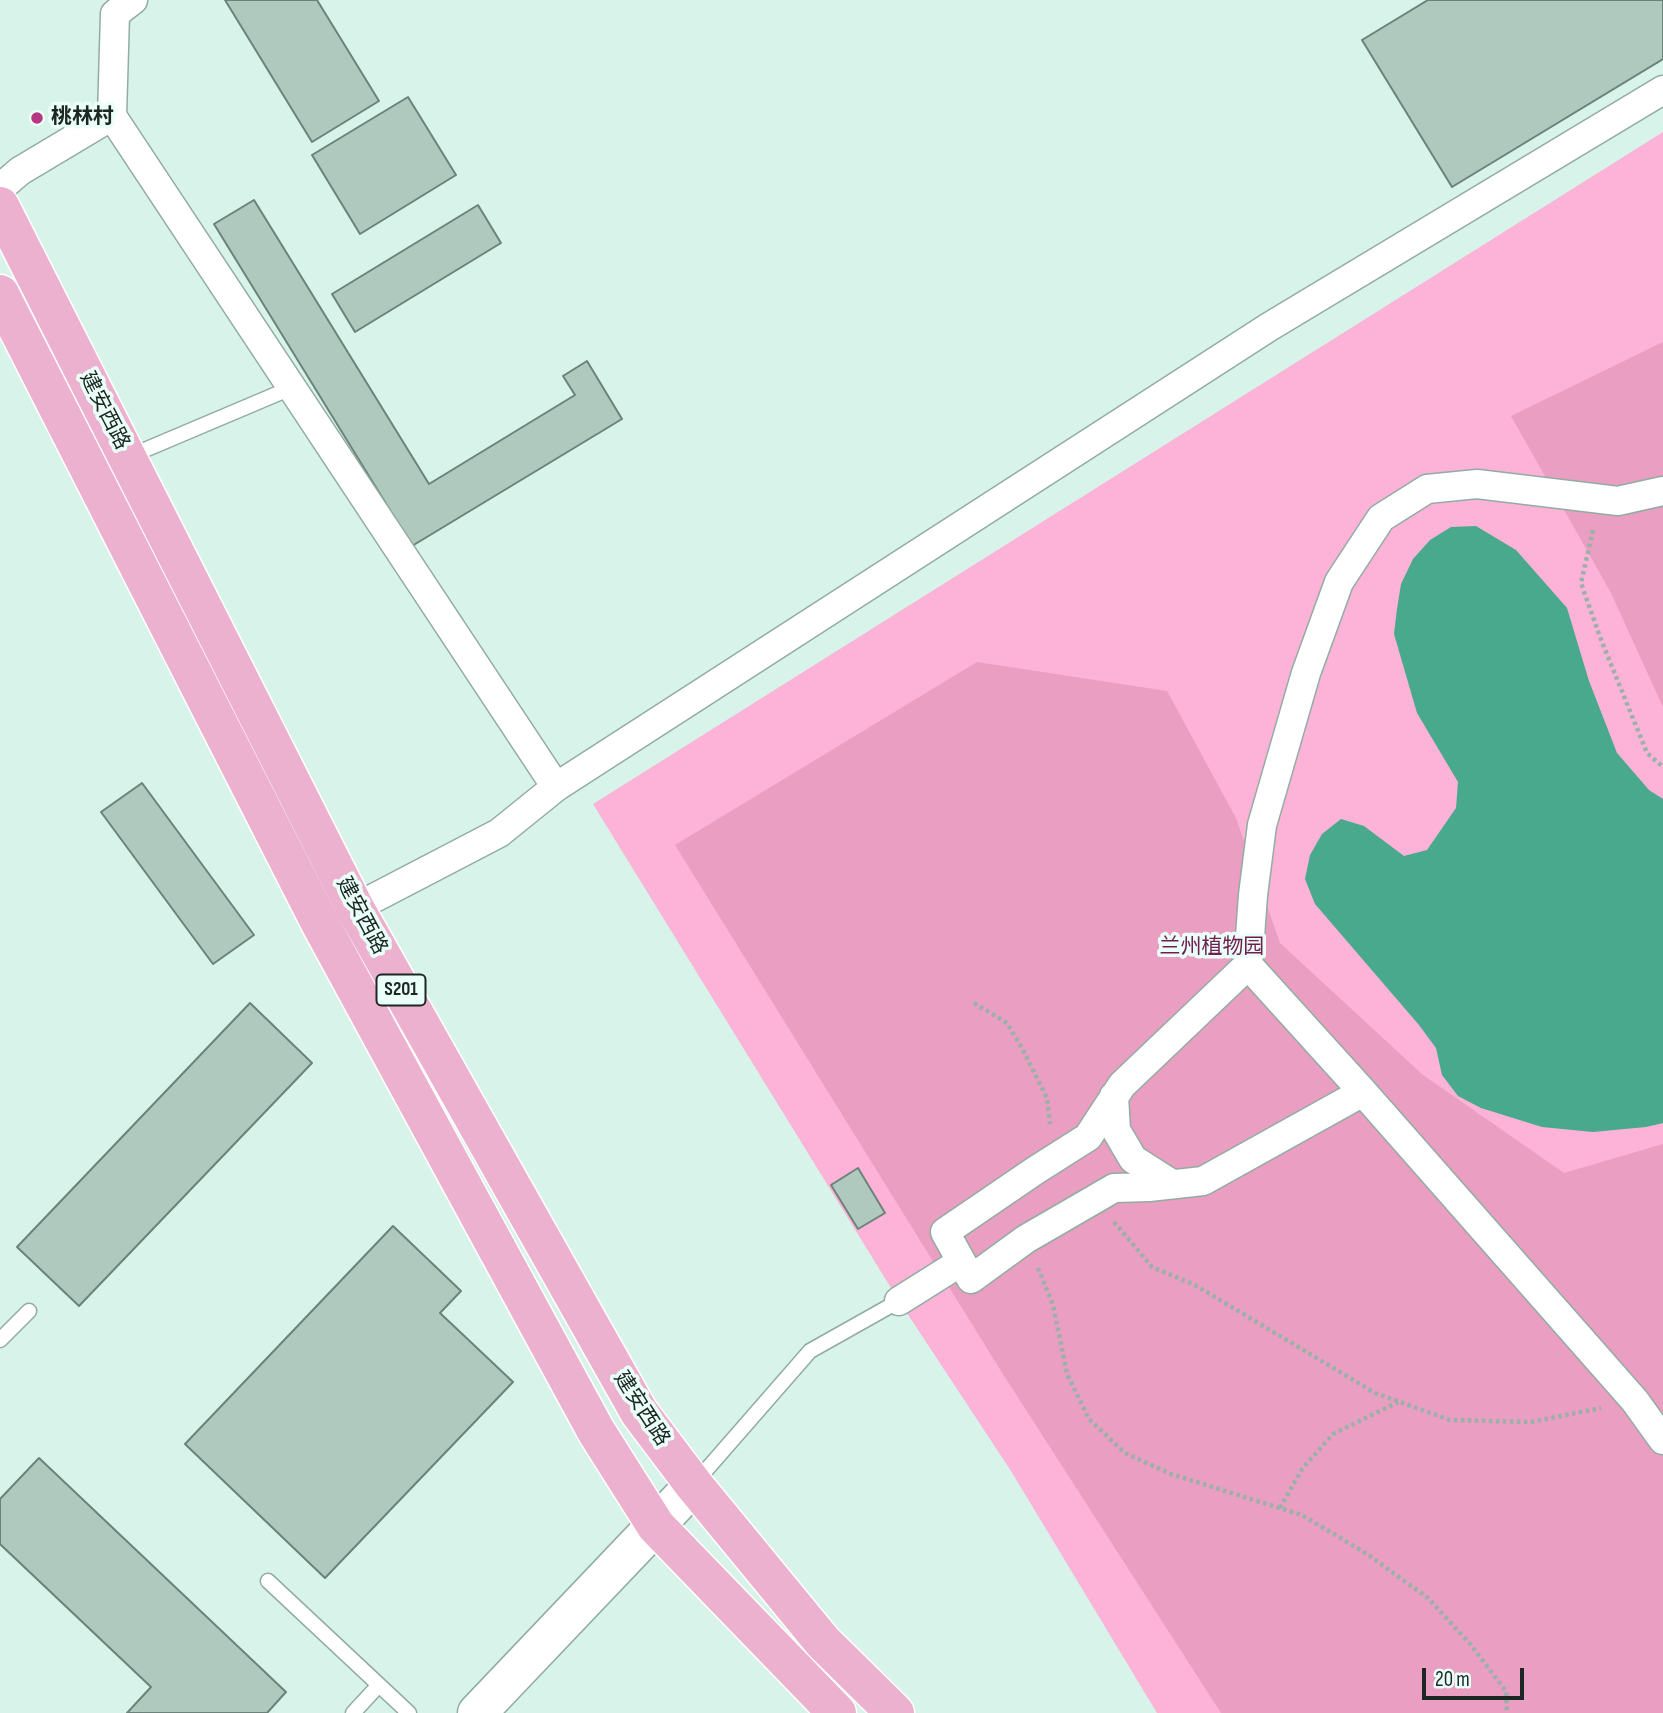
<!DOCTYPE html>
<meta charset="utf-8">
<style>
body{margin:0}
#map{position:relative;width:1663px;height:1713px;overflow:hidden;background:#d8f3e9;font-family:"Sofia Sans Condensed",sans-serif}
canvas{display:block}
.scale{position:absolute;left:1422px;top:1668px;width:102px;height:32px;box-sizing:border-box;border:4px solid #1c2623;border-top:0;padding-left:9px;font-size:21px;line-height:24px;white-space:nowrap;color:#1c2623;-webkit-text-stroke:5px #e9fff7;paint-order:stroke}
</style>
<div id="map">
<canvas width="1663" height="1713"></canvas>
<div class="scale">20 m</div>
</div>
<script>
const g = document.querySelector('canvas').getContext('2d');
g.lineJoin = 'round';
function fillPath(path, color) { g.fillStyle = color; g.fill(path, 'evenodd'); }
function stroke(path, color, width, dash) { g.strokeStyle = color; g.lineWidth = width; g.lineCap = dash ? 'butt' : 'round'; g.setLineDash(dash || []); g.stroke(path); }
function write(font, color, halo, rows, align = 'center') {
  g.font = font + ' "Sofia Sans Condensed","Noto Sans SC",sans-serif'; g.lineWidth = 7; g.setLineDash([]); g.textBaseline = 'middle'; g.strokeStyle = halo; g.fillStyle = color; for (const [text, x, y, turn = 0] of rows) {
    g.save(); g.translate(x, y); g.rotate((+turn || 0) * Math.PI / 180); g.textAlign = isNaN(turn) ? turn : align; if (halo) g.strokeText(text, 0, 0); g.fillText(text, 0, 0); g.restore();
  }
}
fillPath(new Path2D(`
 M1663,132V1713H1157L1011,1471L899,1301L593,804Z`), '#fdb2d7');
fillPath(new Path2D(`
 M1663,342V707L1611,593L1511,416Z
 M977,662L1167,691L1236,818L1280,943L1423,1075L1564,1173L1663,1144V1713H1221L1001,1371L675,845Z`), '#e99ec2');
fillPath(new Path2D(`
 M1476,526L1516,550L1567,608L1589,681L1617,753L1649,790L1663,799V1123L1646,1127L1593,1132L1542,1127L1481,1108L1458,1096L1442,1075L1436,1048L1419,1025L1315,904L1305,879L1310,855L1322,834L1341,819L1364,826L1404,856L1427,850L1456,808L1458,782L1417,713L1394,634L1397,609L1401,584L1413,559L1430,540L1451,527Z`), '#49a98d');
const building = new Path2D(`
 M225,0H317L379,101L312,142Z
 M1428,0H1663V59L1452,187L1362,40Z
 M408,97L456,175L360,234L312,155Z
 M254,200L429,484L575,395L563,376L587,361L622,419L412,546L214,224Z
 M478,205L501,243L355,332L332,294Z
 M142,783L254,935L213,964L101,812Z
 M250,1003L312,1063L79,1306L17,1247Z
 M858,1168L885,1213L858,1229L831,1185Z
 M393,1226L461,1291L440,1313L513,1382L325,1578L185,1444Z
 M39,1458L286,1692L267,1713H127L151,1687L0,1544V1499Z`);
fillPath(building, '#afc9bf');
stroke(building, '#6b837a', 2);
const lane = new Path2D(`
 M128,457L291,388
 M0,1340L29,1311
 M694,1484L810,1351L899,1301
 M268,1581L409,1713
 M353,1713L378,1686`);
const street = new Path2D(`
 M112,116L556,787
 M0,188L20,171L112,116L115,14L133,0
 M339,915L355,908L499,833L556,787L1269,327L1663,90
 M1248,965L1363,1092L1635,1401L1663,1440
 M1363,1092L1203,1181L1149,1187L1114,1188L1026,1239L971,1279L945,1232L1036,1170L1088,1137L1122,1085L1248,965L1253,895L1262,825L1306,673L1339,582L1381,518L1427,489L1477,484L1618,501L1663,491
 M1114,1096L1116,1130L1133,1159L1172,1184
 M899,1301L961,1262`);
const secondary = new Path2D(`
 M477,1713L694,1485`);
const primary = new Path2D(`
 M0,206L355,908L639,1412L694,1485L823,1642L895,1713
 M0,294L320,923L596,1431L656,1526L837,1713`);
stroke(lane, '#92aca2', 17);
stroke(street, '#92aca2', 31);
stroke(secondary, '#92aca2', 41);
stroke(primary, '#fff', 41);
stroke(new Path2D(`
 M1593,530L1581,583L1600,637L1647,753L1663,767
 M974,1003L1007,1023L1023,1050L1047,1098L1050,1124
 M1114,1222L1152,1267L1195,1285L1375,1393L1450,1420L1531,1422L1601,1408
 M1038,1268L1053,1305L1067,1374L1089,1419L1125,1453L1171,1474L1302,1515L1367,1554L1428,1598L1470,1644L1506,1691L1507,1713
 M1280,1508L1302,1469L1333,1434L1398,1402`), '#9bb0a9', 4.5, [3.5, 3.5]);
stroke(lane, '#fff', 14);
stroke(street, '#fff', 28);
stroke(secondary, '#fff', 38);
stroke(primary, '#ebb1ce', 38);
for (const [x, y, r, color] of [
 [37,118,7,"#b73782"]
]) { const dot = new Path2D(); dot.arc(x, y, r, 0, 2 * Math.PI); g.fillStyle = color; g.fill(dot); stroke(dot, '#e9fff7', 2.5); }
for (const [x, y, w] of [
 [401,990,49]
]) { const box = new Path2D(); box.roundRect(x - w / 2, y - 15.5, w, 31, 5); g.fillStyle = '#e9fff7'; g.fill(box); stroke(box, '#1c2623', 2); }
write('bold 19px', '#1c2623', null, [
 ["S201",401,990]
]);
write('bold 21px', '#1c2623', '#e9fff7', [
 ["桃林村",51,118]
], 'left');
write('21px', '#1c2623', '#e9fff7', [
 ["建安西路",104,411,63],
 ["建安西路",361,916,62],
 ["建安西路",641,1409,57]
]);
write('21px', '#721c4f', '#e9fff7', [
 ["兰州植物园",1212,948]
]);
</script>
